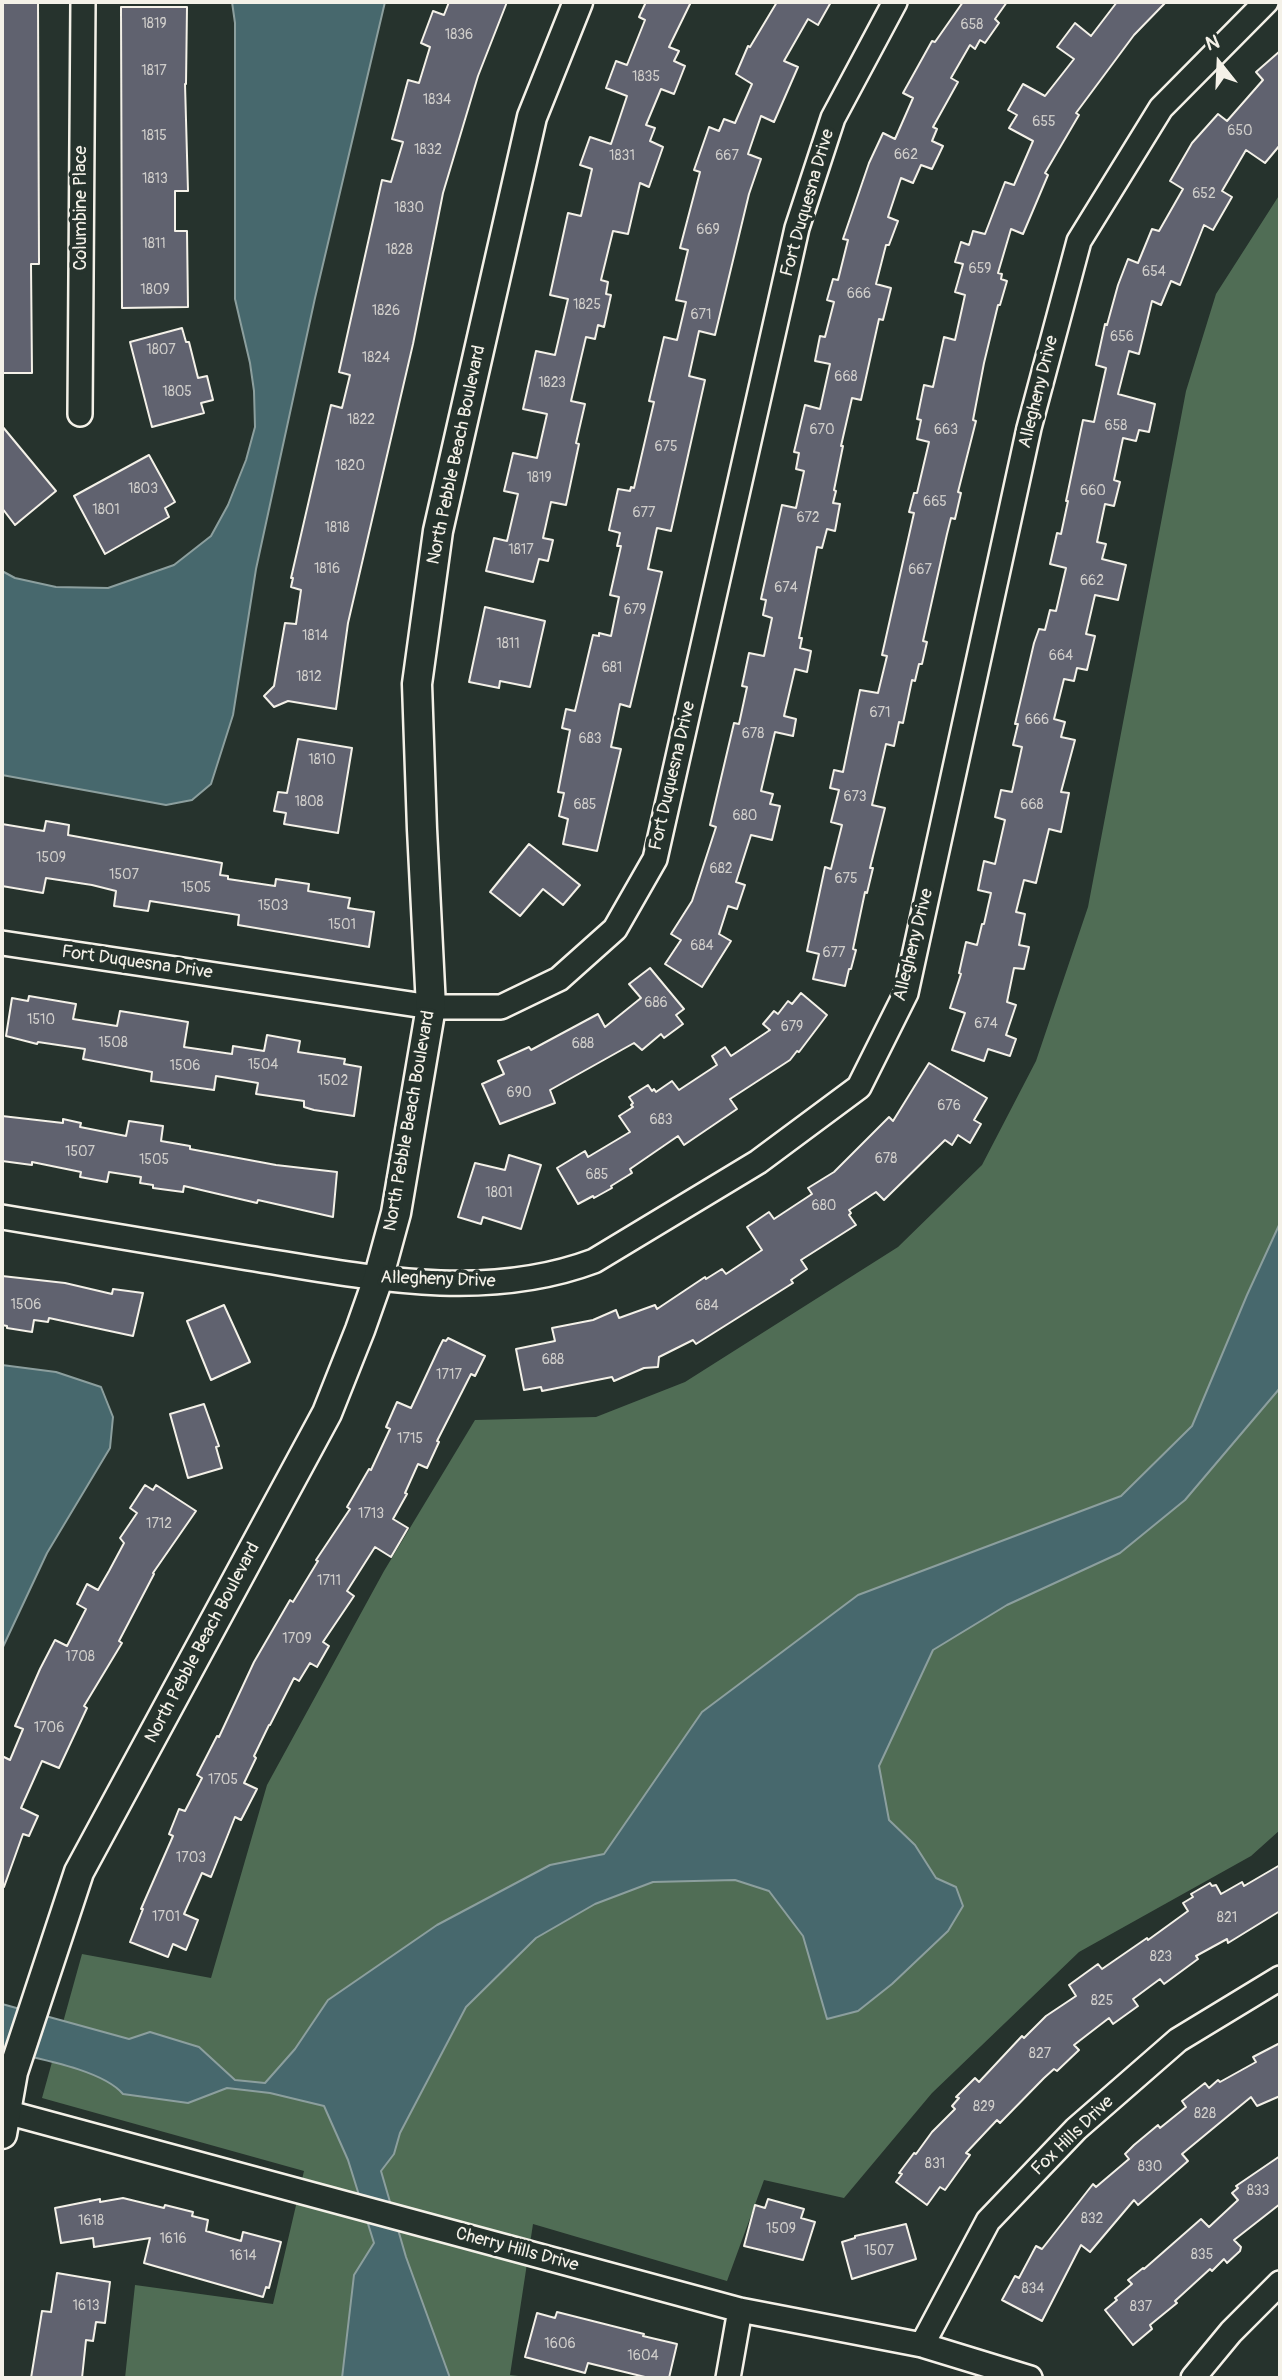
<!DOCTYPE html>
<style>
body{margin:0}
#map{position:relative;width:1282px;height:2380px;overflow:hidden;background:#26332d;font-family:Pangolin,sans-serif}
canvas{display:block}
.frame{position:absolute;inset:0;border:4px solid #f4f1e8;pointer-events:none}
.north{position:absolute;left:1184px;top:28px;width:70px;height:70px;-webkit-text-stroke:5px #26332d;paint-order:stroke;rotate:342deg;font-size:19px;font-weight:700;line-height:28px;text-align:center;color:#f4f1e8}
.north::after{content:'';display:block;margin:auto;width:24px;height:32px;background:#f4f1e8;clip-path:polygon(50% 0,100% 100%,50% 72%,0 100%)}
</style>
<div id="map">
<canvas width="1282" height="2380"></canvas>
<div class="frame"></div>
<div class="north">N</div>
</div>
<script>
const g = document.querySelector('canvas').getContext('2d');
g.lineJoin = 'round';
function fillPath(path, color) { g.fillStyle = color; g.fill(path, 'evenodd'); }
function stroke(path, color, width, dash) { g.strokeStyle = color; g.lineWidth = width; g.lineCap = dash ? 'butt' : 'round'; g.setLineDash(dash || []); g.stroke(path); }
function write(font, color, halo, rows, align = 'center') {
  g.font = font + ' Pangolin,sans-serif'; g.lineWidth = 7; g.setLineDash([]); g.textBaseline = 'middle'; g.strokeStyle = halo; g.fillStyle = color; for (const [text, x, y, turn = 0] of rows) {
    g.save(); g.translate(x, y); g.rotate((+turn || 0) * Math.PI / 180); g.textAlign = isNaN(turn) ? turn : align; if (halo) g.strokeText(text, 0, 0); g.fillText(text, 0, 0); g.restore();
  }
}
fillPath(new Path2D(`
 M1280,194V1830L1251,1856L1079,1952L932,2093L844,2198L764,2180L727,2281L533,2224L510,2375L536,2378H125L135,2285L273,2304L304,2171L42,2098L82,1954L211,1978L267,1785L384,1571L475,1420L596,1417L685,1382L898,1247L982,1165L1036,1061L1088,907L1186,391L1216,294Z`), '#506d55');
const water = new Path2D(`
 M232,2H385L315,298L256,569L233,715L211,784L192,800L166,805L2,775V571L15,578L56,587L108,588L174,565L211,536L228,505L246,460L255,427L254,391L250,363L235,299V23Z
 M1280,1223V1388L1185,1500L1120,1553L1007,1605L933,1650L879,1766L889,1820L915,1845L936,1878L956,1887L963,1906L948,1931L892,1984L858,2011L827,2019L803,1936L769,1891L735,1880L653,1882L595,1904L536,1938L466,2007L400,2133L394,2154L381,2171L406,2257L450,2378H342L354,2275L374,2243L348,2160L324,2106L270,2093L227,2088L188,2103L123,2094C102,2069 34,2058 2,2050V2004L129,2039L150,2032L199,2047L235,2080L265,2083L295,2049L328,2000L437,1925L550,1865L604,1854L702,1712L858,1595L1121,1496L1192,1426L1247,1295Z
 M2,1365L56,1372L101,1387L113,1417L110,1448L47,1553L2,1649Z`);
fillPath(water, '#47686d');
stroke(water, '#8c9f9e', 2);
const building = new Path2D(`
 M2,2H38L39,264H31L32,373H2Z
 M449,2H507L478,76L443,193L413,344L348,623L336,709L288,701L274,707L264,696L274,686L285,623L296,624L301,590L291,587L293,578H291L331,405L342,408L350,375L339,372L382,180L391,182L403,142L392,139L408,80L419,83L430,47L421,43L433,11L444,15Z
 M646,2H691L669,47L679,51L674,61L685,66L674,94L661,89L646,125L655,128L650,141L663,147L649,187L640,183L628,234L613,231L601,280L608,282L606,294L611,295L604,327L598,325L595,339L586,337L571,401L585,404L576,443L579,444L566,505L551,502L543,538L553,540L548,561L539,559L533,582L486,571L494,538L507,541L518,494L504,491L513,453L537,458L547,414L523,409L536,351L555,355L568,299L550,295L568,213L581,216L592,169L580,165L590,137L611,144L627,96L606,88L616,61L627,65L645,20L639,17Z
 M777,2H831L818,25L808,19L784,61L798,67L774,122L761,116L748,154L761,159L749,194L715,335L699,331L689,376L705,380L671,531L657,528L648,569L662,572L630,707L620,704L611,747L621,749L597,851L563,844L568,819L559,816L564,793L558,792L570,730L562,728L566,709L575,711L593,635L599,636V633L611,636L619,597L610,595L621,546H617L620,533L609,530L618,489L630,491L631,487L634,488L654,402L649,401L664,337L677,340L686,302L676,300L688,250L680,248L700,172L694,170L709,127L719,131L724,119L735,123L752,84L736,74L748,46L750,47Z
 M963,2H1007L995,19L999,23L985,43L980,40L975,49L970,45L951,78L958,82L933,127L937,129L932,141L943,146L932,169L921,165L913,183L901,178L888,217L898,221L889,245H886L876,284L891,288L883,320L879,319L861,400L852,398L841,446H843L834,490L836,491L833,503L840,504L835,531L827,529L822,548L817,547L799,638H802L800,648L811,651L807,672L795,669L784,716L796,719L793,736L775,732L761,791L773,794L770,804L780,806L772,840L751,835L736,882L745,885L737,909L728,906L719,934L731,941L702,987L665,964L681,940L671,934L692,901L716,827L710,825L734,723L739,724L747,687L742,686L749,653L764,656L772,618L763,615L766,600L761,599L782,505L796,508L804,471L796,469L799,453L794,452L805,405L820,409L830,364L815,361L820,336L825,337L834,302L827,300L833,279L838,280L848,240L843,239L869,163L883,133L895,139L913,98L903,93L932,41L935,42Z
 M1117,2H1166L1134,35L1076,113L1079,115L1045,173L1048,175L1023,234L1011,229L998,273L1002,274L1001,279L1007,281L1000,305H998L984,363L973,420L976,421L958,492L961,493L955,519L951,518L947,534L923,641L927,642L922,664H919L915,681L912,680L903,723L899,722L894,746L886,744L872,805L885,808L870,868H873L867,893L865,892L853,949L856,950L851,969H849L845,986L813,979L819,954L807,951L825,867L831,869L842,825L831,822L839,790L830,788L834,770L843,772L860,690L878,693L887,656L882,655L914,513L909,512L914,493H917L929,442L917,439L921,420L917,419L924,385L933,387L944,337L955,340L965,295L955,292L963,264L955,262L961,242L969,245L973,231L985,234L1005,182L1014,185L1033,141L1009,128L1017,115L1008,110L1023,84L1045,96L1074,59L1057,47L1075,23L1091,36Z
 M121,7H187L186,84H185L188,191H175V231H187L188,307L122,308Z
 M1280,51V145L1265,163L1246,150L1222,191L1232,197L1213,230L1204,225L1180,285L1171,281L1161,305L1152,301L1139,354L1129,351L1118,394L1155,404L1149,432L1139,430L1136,441L1123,438L1114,480L1120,482L1114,506L1105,504L1097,542L1106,544L1102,559L1126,565L1118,600L1095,595L1086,634L1095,636L1087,670L1077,668L1074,681L1064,679L1054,719L1065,722L1061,737L1075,740L1061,792L1069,793L1061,832L1049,829L1036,883L1024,880L1016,912L1025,914L1019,945L1029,947L1024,969L1014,968L1007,1002L1016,1005L1006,1035L1016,1039L1010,1056L988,1049L984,1061L952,1050L965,1013L950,1008L961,974L959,973L966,942L977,945L982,924H984L991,893L978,890L984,861L995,864L1005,820L995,817L1001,790L1012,792L1022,747L1013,745L1018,724H1015L1034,643L1039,629L1045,630L1050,610L1056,611L1066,568L1050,564L1057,533L1061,534L1068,501H1066L1083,420L1094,422L1106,368L1096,365L1105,324L1107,325L1118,285L1128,259L1138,263L1152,229L1159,231L1183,189L1170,181L1192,143L1218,114L1227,121L1263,80L1256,72Z
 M182,328L186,342H189L198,378L207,376L213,400L201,403L204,413L152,427L130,342Z
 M2,426L56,491L15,525L2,508Z
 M149,455L175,502L165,508L169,517L105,554L74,496Z
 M485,607L545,621L530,687L500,681L499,688L469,682Z
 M298,739L352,748L338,833L284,824L286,813L274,811L278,792L287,793Z
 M46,821L69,825L68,835L222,863L220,875L228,876V879L275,886L276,879L309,884L308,891L350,898L348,908L374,912L369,947L238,925L239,915L150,901L148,911L114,906L116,891L92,885L46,878L43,893L2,886V824L44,831Z
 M529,844L580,885L563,905L543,889L520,916L490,892Z
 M650,968L684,1009L676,1015L683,1024L664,1038L661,1034L642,1050L634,1043L550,1090L555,1103L500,1124L482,1084L504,1074L498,1061L529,1047L531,1050L598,1014L605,1027L641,998L629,984Z
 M801,993L827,1015L799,1052L797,1051L790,1060L730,1099L737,1109L684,1145L678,1136L630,1169L632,1173L611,1186L612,1188L594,1198L593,1196L578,1204L557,1168L585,1151L588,1157L630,1132L619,1116L633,1107L631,1105L633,1103L629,1097L648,1085L652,1091L654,1089L656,1092L672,1081L679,1090L717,1065L712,1056L725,1047L731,1056L770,1030L763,1024L774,1011L778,1014L788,1001L792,1004Z
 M29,996L76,1004L73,1019L117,1026L120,1011L188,1022L184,1047L232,1054L233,1046L264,1051L267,1035L300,1041L298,1052L345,1059L344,1064L361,1067L354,1116L314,1110L304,1107V1101L256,1094L258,1083L216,1076L214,1090L151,1081L152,1072L83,1059L85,1049L38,1042L37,1044L6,1036L12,998L28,1001Z
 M929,1063L987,1098L974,1120L981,1124L970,1143L958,1135L952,1145L945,1140L884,1200L876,1192L849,1210L851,1213L849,1215L856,1225L801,1260L807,1269L791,1280L793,1283L696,1344L693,1340L659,1357L658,1367L644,1368L614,1381L612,1377L542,1391L541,1387L524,1390L516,1349L555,1341L552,1328L593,1320L616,1310L619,1318L655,1305L657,1309L705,1277L706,1279L722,1269L726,1274L762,1250L747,1227L769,1212L774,1219L812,1194L808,1188L834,1172L889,1117L893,1121Z
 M2,1116L63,1123V1119L81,1123L80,1127L126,1136L129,1121L163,1126L161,1141L190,1146V1149L276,1165L337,1172L333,1217L258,1200L257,1203L184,1186L183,1192L153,1188V1185L140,1183L141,1177L109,1172L107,1182L80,1177L81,1172L32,1162V1165L2,1161Z
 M509,1155L541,1165L521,1229L483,1217L481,1224L458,1217L475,1163L505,1170Z
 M2,1276L65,1283L112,1294L113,1289L143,1293L133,1336L49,1318L48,1322L34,1320L32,1332L7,1328V1326L2,1325Z
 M224,1305L250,1362L211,1380L187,1321Z
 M448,1338L485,1356L475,1376L471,1374L437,1441L439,1442L427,1468L418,1464L405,1493L407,1494L393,1519L408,1528L391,1557L375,1547L347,1591L354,1596L323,1642L329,1646L317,1667L310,1663L299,1681L294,1678L270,1725H269L254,1756L256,1758L244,1783L257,1789L241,1820L235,1817L211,1877L202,1873L184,1914L198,1920L186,1950L173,1944L168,1957L130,1942L143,1909H141L173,1836L169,1834L179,1809L185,1811L202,1778L197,1775L217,1736L219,1737L254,1662L290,1600L293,1602L318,1561L316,1560L350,1509L347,1507L369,1469L371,1470L390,1429L386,1427L397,1402L411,1408L439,1348L443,1340L446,1341Z
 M204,1404L219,1446L216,1447L222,1468L188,1478L170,1414Z
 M145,1485L153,1490L156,1485L196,1511L153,1573L154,1574L119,1641L122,1643L84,1706L87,1708L59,1768L42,1761L21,1808L38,1816L29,1836L23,1834L4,1887L2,1886V1756L10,1760L23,1729L15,1726L40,1669L55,1640L67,1646L86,1609L77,1604L87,1584L98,1590L109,1571L124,1543L120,1538L137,1513L130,1508Z
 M1280,1865V1911L1228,1943L1227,1939L1196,1956L1198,1959L1164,1984L1160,1979L1133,1999L1138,2006L1113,2024L1109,2018L1074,2045L1079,2050L1057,2071L1054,2069L1044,2078L1000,2123L997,2120L966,2153L970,2155L945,2190L940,2187L927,2205L896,2182L902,2174L899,2173L914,2153L916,2154L932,2132L955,2109L952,2106L959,2098L956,2097L975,2078L979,2082L1022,2036L1024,2038L1046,2016L1076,1996L1069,1985L1098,1964L1102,1969L1147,1938L1148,1940L1188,1911L1183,1903L1193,1897L1191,1894L1210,1883L1212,1886L1216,1885L1221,1894L1242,1882L1244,1886Z
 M1280,2043V2096L1257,2106L1251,2097L1182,2154L1188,2161L1138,2205L1134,2200L1090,2252L1081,2245L1042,2321L1002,2300L1015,2276L1019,2278L1036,2246L1042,2249L1093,2184L1096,2187L1129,2159L1125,2154L1134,2145L1158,2125L1160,2128L1186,2107L1182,2101L1205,2083L1209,2088L1218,2080L1220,2082L1256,2062L1253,2057Z
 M1280,2156V2204L1234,2240L1241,2247L1240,2251L1227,2263L1224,2259L1212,2271L1210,2269L1175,2301L1177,2303L1150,2325L1152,2329L1133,2345L1105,2310L1117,2300L1115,2298L1132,2284L1128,2280L1143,2268L1144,2269L1201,2219L1209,2227L1238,2200L1232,2193L1238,2188L1236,2186Z
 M123,2198L164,2208L165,2205L193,2212L192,2216L208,2220L206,2231L241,2241L243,2232L281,2242L269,2288L266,2287L263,2297L144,2263L150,2238L94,2247L93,2238L61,2243L55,2208L100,2199V2202Z
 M768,2199L804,2209L801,2218L815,2222L803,2260L744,2246L755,2205L765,2208Z
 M906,2224L916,2259L852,2279L842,2242L855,2238V2236Z
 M57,2273L110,2282L105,2323L96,2322L93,2341L86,2340L82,2378H31L42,2311L51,2312Z
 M557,2312L644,2334L643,2336L677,2344L669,2378H649L588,2363L585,2373L525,2357L537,2313L555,2318Z`);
fillPath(building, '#60626f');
stroke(building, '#f4f1e8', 2);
const minor = new Path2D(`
 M80,414L83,2
 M2,943L431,1007H501L559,979L615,929L655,859L797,228L833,118L895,2
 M2,1217C84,1231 166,1244 248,1258C362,1276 482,1303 594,1261L758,1162L859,1087L906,993L1029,428L1079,241L1161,108L1266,2
 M6,2112L740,2310L922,2345L1030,2378
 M922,2345L988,2221L1076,2129L1178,2040L1280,1978
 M728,2378L740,2310
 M1193,2378L1231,2332L1280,2283`);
const tertiary = new Path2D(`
 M2,2134L13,2072L79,1872L327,1413L360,1330L378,1279L396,1213L431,1007L422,829L417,684L438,531L532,117L578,2`);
stroke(minor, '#f4f1e8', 28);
stroke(tertiary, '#f4f1e8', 33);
stroke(minor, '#26332d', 23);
stroke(tertiary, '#26332d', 28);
write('14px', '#cfcdca', null, [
 ["1819",154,24],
 ["658",972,25],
 ["1836",459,35],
 ["1817",154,71],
 ["1835",646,77],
 ["1834",437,100],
 ["655",1044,122],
 ["650",1240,131],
 ["1815",154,136],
 ["1832",428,150],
 ["662",906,155],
 ["1831",622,156],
 ["667",727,156],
 ["1813",155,179],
 ["652",1204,194],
 ["1830",409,208],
 ["669",708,230],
 ["1811",154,244],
 ["1828",399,250],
 ["659",980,269],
 ["654",1154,272],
 ["1809",155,290],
 ["666",859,294],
 ["1825",587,305],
 ["1826",386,311],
 ["671",701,315],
 ["656",1122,337],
 ["1807",161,350],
 ["1824",376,358],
 ["668",846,377],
 ["1823",552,383],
 ["1805",177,392],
 ["1822",361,420],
 ["658",1116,426],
 ["670",822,430],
 ["663",946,430],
 ["675",666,447],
 ["1820",350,466],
 ["1819",539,478],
 ["1803",143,489],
 ["660",1093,491],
 ["665",935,502],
 ["1801",106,510],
 ["677",644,513],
 ["672",808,518],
 ["1818",337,528],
 ["1817",521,550],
 ["1816",327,569],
 ["667",920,570],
 ["662",1092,581],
 ["674",786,588],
 ["679",635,610],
 ["1814",315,636],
 ["1811",508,644],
 ["664",1061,656],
 ["681",612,668],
 ["1812",309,677],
 ["671",880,713],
 ["666",1037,720],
 ["678",753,734],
 ["683",590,739],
 ["1810",322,760],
 ["673",855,797],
 ["1808",309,802],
 ["685",585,805],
 ["668",1032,805],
 ["680",745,816],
 ["1509",51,858],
 ["682",721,869],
 ["1507",124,875],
 ["675",846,879],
 ["1505",196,888],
 ["1503",273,906],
 ["1501",342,925],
 ["684",702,946],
 ["677",834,953],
 ["686",656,1003],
 ["1510",41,1020],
 ["674",986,1024],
 ["679",792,1027],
 ["1508",113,1043],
 ["688",583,1044],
 ["1504",263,1065],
 ["1506",185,1066],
 ["1502",333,1081],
 ["690",519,1093],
 ["676",949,1106],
 ["683",661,1120],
 ["1507",80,1152],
 ["678",886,1159],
 ["1505",154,1160],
 ["685",597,1175],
 ["1801",499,1193],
 ["680",824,1206],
 ["1506",26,1305],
 ["684",707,1306],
 ["688",553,1360],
 ["1717",449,1375],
 ["1715",410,1439],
 ["1713",371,1514],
 ["1712",159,1524],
 ["1711",329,1581],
 ["1709",297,1639],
 ["1708",80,1657],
 ["1706",49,1728],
 ["1705",223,1780],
 ["1703",191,1858],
 ["1701",166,1917],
 ["821",1227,1918],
 ["823",1161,1957],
 ["825",1102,2001],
 ["827",1040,2054],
 ["829",984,2107],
 ["828",1205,2114],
 ["831",935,2164],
 ["830",1150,2167],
 ["833",1258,2191],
 ["832",1092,2219],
 ["1618",91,2221],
 ["1509",781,2229],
 ["1616",173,2239],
 ["1507",879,2251],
 ["835",1202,2255],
 ["1614",243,2256],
 ["834",1033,2289],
 ["1613",86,2306],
 ["837",1141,2307],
 ["1606",560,2344],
 ["1604",643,2356]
]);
write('18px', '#f4f1e8', '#26332d', [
 ["Fort Duquesna Drive",808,203,-74],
 ["Columbine Place",81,208,-90],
 ["Allegheny Drive",1039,392,-76],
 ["North Pebble Beach Boulevard",457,455,-78],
 ["Fort Duquesna Drive",673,776,-77],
 ["Allegheny Drive",914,945,-76],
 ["Fort Duquesna Drive",137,963,8],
 ["North Pebble Beach Boulevard",410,1121,-80],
 ["Allegheny Drive",438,1280,2],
 ["North Pebble Beach Boulevard",203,1643,-62],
 ["Fox Hills Drive",1073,2136,-44],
 ["Cherry Hills Drive",517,2250,15]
]);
</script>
